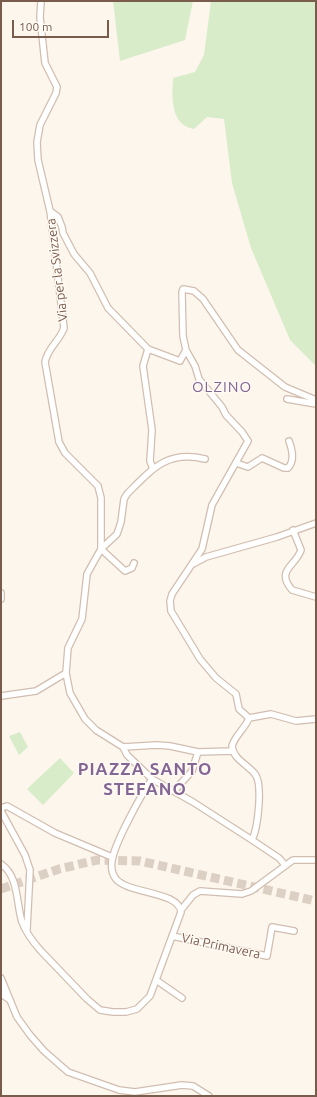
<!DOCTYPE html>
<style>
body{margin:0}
#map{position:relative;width:317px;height:1097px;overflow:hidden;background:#fdf6ec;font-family:Ubuntu,sans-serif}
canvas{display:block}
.frame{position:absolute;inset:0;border:2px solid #7a5c4d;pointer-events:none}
.scale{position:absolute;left:12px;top:20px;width:97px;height:18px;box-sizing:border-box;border:2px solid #7a5c4d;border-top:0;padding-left:5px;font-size:12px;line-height:14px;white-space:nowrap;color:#7a5c4d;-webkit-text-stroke:3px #fffaf3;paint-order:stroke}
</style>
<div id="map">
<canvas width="317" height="1097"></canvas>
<div class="frame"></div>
<div class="scale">100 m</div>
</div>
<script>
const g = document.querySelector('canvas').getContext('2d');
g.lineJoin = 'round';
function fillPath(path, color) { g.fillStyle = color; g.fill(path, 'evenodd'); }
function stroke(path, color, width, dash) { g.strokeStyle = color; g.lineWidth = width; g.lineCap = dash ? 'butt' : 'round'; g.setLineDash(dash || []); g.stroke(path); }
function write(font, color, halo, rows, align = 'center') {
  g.font = font + ' Ubuntu,sans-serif'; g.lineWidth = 3; g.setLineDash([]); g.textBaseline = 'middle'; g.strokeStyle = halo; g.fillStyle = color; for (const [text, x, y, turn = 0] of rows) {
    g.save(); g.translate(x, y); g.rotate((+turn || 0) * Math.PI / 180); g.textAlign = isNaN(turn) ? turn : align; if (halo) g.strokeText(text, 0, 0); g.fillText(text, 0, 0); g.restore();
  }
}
fillPath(new Path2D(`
 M113,1H193L185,40L120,61Z
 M211,1H316V366L290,340L251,248L232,183L224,119L207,117L194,129C170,125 172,97 173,78L195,72L204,55Z
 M20,732L28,747L19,755L9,736Z
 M60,758L74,773L43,805L27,789Z`), '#d8ecc9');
stroke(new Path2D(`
 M1,889L59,869L97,860L140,861L316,901`), '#dcd0c4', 9, [9, 4.5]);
const minor = new Path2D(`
 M41,1L40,17L45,63L57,87L56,93L40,125L37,142L38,160L50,211L64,328C59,342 48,347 45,362L59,442L65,453L98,486L101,498V549
 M50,211L58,217L62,227L63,233L74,254L90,273L108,308L148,349L143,366L152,430L150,461L153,469
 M148,349L180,361L186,350
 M287,399L316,404
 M205,459C167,450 152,469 127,494L124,499L121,522L117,534L101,549L87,574L82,619L68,648L66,673L70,693L85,719L96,730L123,747L127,755L152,779L193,802L252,840L279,858L285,865
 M236,463L248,467L262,458L284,468H288C295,461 292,449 289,441
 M293,530L301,550C296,566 275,570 292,590L316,597
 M101,549L125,571L132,568L134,563
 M193,564L206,557L277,537L316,523
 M1,593V599
 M1,696L36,691L66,673
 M249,718L239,709L236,694L216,678L200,659L171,611L170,601L172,594L202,549L212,505L248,441L242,432L226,415L222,407L199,379L195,366L186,350L183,336L182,292L183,289L194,291L203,299L238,350L285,387L316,400
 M249,718C245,729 235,735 232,746C233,759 247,764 255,774C263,784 258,828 252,840
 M249,718L271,714L296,721L316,719
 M123,747L157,745L170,746L198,752L232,751
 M174,791L192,771L198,752
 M1,808L7,806L55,833L112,857
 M1,811L25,855L30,870L27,929
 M1,864C19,876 16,903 22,922C26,933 33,942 41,951L87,999L100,1010L113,1012H126L137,1009L150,996L181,912C179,891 128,894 116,879C112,874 111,867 112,861C114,844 141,795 152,779
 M181,910L193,895L200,891L242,894L251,891L293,860H316
 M172,936L267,956L272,927L294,931
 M1,978L17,1017L30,1035L44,1051L68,1072L119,1090L135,1092L182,1085L193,1086L209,1096
 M156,980L182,998
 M1,990L4,996L10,1000`);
stroke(minor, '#d1beb0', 8);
stroke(minor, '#fff', 5.5);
write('13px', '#7a5c4d', '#fffaf3', [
 ["Via per la Svizzera",57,270,-97],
 ["Via Primavera",221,946,12]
]);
g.letterSpacing = '1px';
write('15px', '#846695', '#fffaf3', [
 ["OLZINO",222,387]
]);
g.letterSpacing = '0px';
g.letterSpacing = '1px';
write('bold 17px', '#846695', '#fffaf3', [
 ["PIAZZA SANTO",145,769],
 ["STEFANO",145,789]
]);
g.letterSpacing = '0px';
</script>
